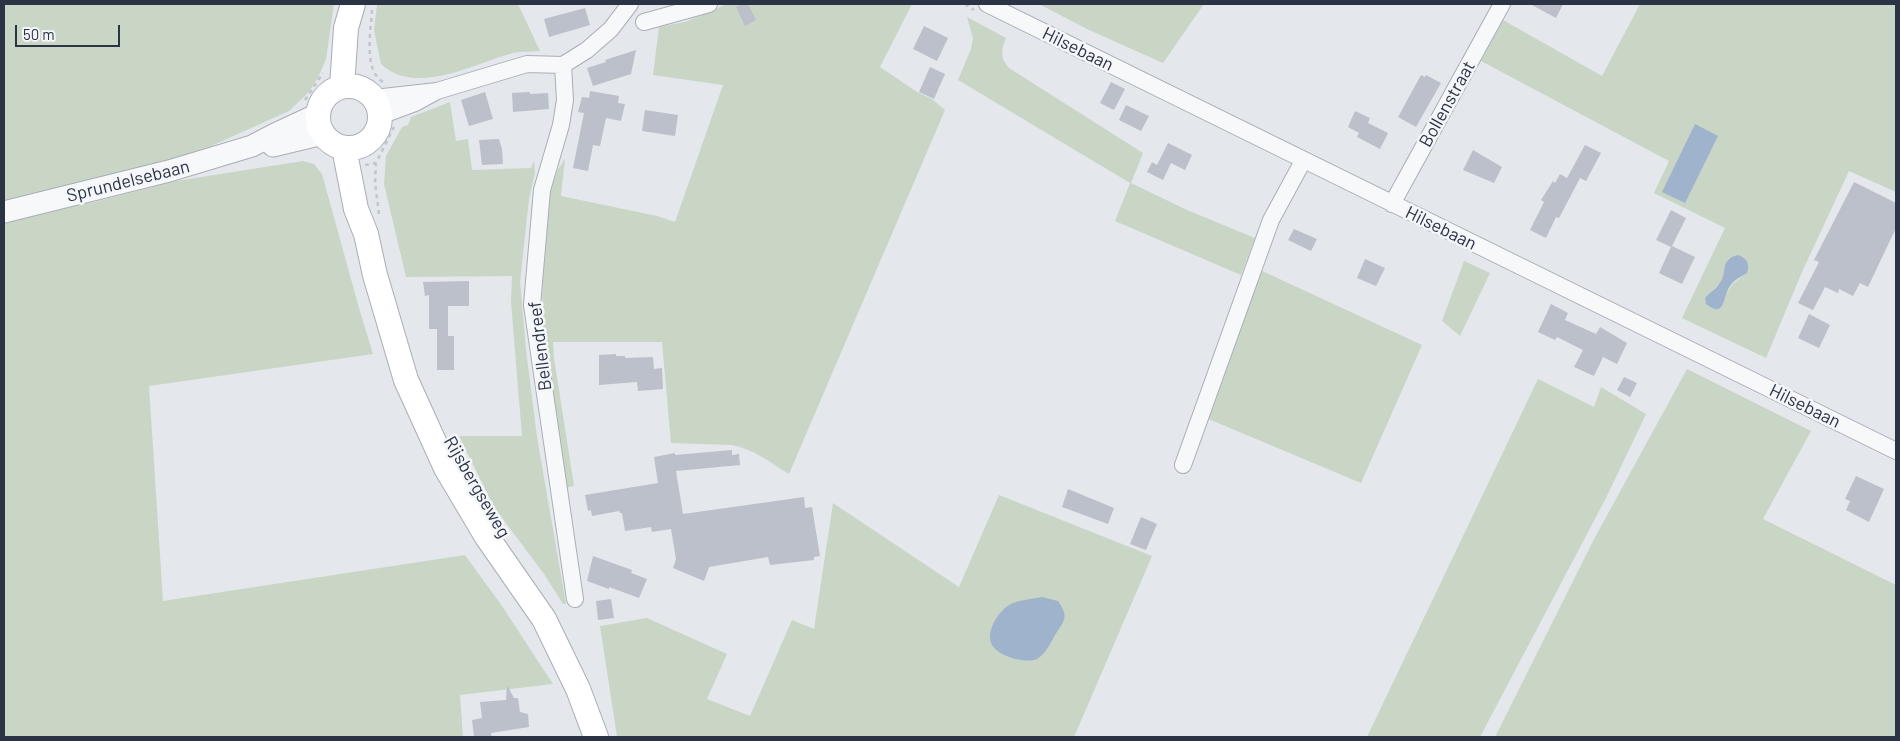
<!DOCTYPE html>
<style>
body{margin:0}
#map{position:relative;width:1900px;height:741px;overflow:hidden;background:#e4e7ec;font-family:Barlow,sans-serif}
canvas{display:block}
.frame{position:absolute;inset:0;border:5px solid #2b3445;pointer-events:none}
.scale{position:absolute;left:15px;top:25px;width:105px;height:22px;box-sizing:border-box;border:2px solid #2b3445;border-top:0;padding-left:6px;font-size:15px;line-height:18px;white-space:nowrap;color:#2b3445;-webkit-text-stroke:4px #f4f6f9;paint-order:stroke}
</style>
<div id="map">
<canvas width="1900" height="741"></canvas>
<div class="frame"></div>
<div class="scale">50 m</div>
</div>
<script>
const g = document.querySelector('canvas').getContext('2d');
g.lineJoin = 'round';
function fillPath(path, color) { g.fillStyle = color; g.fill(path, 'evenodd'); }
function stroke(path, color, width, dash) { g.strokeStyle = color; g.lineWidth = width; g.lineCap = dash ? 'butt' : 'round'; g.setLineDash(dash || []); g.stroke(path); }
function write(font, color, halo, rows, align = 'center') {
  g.font = font + ' Barlow,sans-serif'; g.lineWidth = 5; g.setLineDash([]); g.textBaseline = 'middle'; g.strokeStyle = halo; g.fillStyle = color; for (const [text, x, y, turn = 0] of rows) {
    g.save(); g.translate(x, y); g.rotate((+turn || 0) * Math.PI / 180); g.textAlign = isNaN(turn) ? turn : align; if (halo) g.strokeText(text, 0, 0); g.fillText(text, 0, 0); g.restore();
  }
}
fillPath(new Path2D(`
 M4,4H334L326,59L318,78L308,93L289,111L198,152L151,166L4,202Z
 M377,4H518L540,51C532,52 522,51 513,53C476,63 415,97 381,64L374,30Z
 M727,4H912L880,67L917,92L932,99L945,110L789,474C771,463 754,449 732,445L671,443L662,342H553L554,358L574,486L564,488L546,374L542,296L548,199L557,171L565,159L561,196L657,216L675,222L723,85L653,75L659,27L685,22Z
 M1039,4H1204L1163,63L1087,29Z
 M1640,4H1896V192L1849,171L1802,272L1766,358L1682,318L1725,228L1654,193L1669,161L1481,61L1503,20L1602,76ZM1729,258L1747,273C1732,284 1728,286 1723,305L1705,298C1709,291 1717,288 1721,281C1726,273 1723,265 1729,258Z
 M967,17L1006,38C1001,50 1000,58 1009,68L1143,153L1131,183L1187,210L1255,238L1241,275L1115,221L1130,183L958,80L971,49L973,38Z
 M450,102L456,141L468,139L472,170L531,168L534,160L535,173L529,199L520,282L522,303L526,350L537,437L566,604H563L544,574L494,507L459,436H522L511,302L512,276L406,277L384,184L386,156L402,127L408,125L411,117Z
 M303,161L314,164L322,174L359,308L373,354L149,386L163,601L465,555L502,606L553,684L460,695L463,737H4V221L94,202L176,181Z
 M1464,261L1490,273L1460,336L1442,321Z
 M1258,269L1422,345L1361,483L1206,418Z
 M1687,369L1811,431L1763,519L1896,585V737H1495L1593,541Z
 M1538,379L1594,407L1601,387L1646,414L1606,498L1480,737H1367Z
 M999,495L1152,556L1074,737H617L600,626L647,618L727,654L707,699L750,716L792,620L814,629L833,503L959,587Z`), '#c9d6c5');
fillPath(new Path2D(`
 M1695,124L1718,136L1685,203L1662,192Z
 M1738,255C1747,258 1750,264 1747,273C1741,277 1734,280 1730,286C1722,298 1726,319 1706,304L1705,298C1709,292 1715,290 1719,284C1729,272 1718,260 1738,255Z
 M1042,597L1058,601C1069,617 1065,620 1055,635C1051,642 1045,655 1037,659C1025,664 998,656 992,645C985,632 998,612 1009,605C1018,600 1032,599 1042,597Z`), '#9fb4cc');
fillPath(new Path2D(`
 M742,4H748L756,20L745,26L736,7Z
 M1530,4H1563L1556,18Z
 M585,8L590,25L549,37L544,19Z
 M924,26L948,38L937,61L913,49Z
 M636,50L631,74L593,86L587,68L606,62L605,60Z
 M930,67L945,74L934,99L919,92Z
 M1421,75L1425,77L1426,75L1441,83L1416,127L1398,117Z
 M1111,82L1125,89L1114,110L1100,103Z
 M590,91L619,96L618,103L625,104L621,121L606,118L600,146L593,145L588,171L573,168L584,113L578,112L582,97L589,98Z
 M485,92L493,119L469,126L461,100Z
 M530,92V94L548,93L549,109L513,112L512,93Z
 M1126,105L1149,116L1141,131L1119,120Z
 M645,110L678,115L675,136L642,131Z
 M1355,111L1370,118L1368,123L1388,133L1380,149L1357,137L1359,133L1348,127Z
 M499,139L502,149L503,164L482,165L479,140Z
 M1168,143L1192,155L1185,170L1171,163L1163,180L1147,172L1152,162L1157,165Z
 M1585,145L1601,153L1586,181L1580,178L1559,218L1556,217L1546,238L1530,230L1544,202L1541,200L1548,189L1553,181L1555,183L1560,174L1567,178Z
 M1473,150L1502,167L1494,183L1463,170Z
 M1854,182L1896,203V228L1868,287L1860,283L1853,296L1839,289L1838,293L1825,287L1813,310L1798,303L1819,262L1814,260Z
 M1671,210L1686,218L1672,246L1695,257L1682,284L1659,273L1671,247L1656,240Z
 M1294,229L1317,239L1311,251L1288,240Z
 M1365,259L1385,268L1376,286L1357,278Z
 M469,281V306H448V336H454V370H437V329H429V295L425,296L423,282Z
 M1551,304L1568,313L1565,320L1596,334L1600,327L1627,343L1617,364L1603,357L1594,376L1574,367L1583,350L1557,337L1555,340L1538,332Z
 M1809,314L1830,325L1819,348L1798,338Z
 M616,354V356H625V358L653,357L654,369L662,368L663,389L638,391L637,382L599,385V355Z
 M1624,377L1637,383L1630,397L1617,390Z
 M732,450V455L739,454L740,465L676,471L683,514L804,497L805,508L812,507L820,556L814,557V560L770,565L768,557L709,567L704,581L673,568L676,559L671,529L652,532L651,527L625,531L622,513H620L619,511L592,516L591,510L588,511L585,495L658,483L654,457L675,453V455Z
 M1856,476L1884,489L1869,522L1846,510L1850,501L1845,499Z
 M1068,489L1114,508L1108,524L1062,507Z
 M1141,517L1157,524L1146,550L1130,544Z
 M593,556L632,570L631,573L647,579L639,598L609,587V589L587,581Z
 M611,599L614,618L598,620L596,601Z
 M507,685L514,698H518L520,712L528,714L529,727L491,733L492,737H474L472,720L482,718L480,702L506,700Z`), '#bbc0ca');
const minor = new Path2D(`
 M987,4L1896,451
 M644,22L709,4
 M563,65L565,100L561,125L542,190L532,305L575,599
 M437,91L527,64L563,65L587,50L611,29L630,4
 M374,98L437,91L415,103L380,116
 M1392,204L1502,4
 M1183,465L1271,220L1303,161`);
const tertiary = new Path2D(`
 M273,146L323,134
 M4,212L169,171L252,146L275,134L318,114`);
const secondary = new Path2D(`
 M318 117a31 31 0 1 1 62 0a31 31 0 1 1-62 0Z
 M342,87L346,28L353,4
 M344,148L356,209L366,234L375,275L406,380L446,468L487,537L544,619L578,689L596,737`);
stroke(minor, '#a9aeb7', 18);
stroke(tertiary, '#a9aeb7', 23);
stroke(secondary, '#a9aeb7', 26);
stroke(new Path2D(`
 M965,4L974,10
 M372,10C371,31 363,70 383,82
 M305,100L323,73
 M365,165L376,163
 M379,214L375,183L376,163L394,127`), '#c2c5cb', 2.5, [4, 4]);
stroke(minor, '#f7f8fa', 16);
stroke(tertiary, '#f7f8fa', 21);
stroke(secondary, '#fff', 24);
write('18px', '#2b3445', '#f4f6f9', [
 ["Hilsebaan",1078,49,26],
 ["Bollenstraat",1447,104,-61],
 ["Sprundelsebaan",128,181,-14],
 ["Hilsebaan",1441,228,26],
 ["Bellendreef",540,346,-97],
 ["Hilsebaan",1805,406,26],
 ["Rijsbergseweg",477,487,60]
]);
</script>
